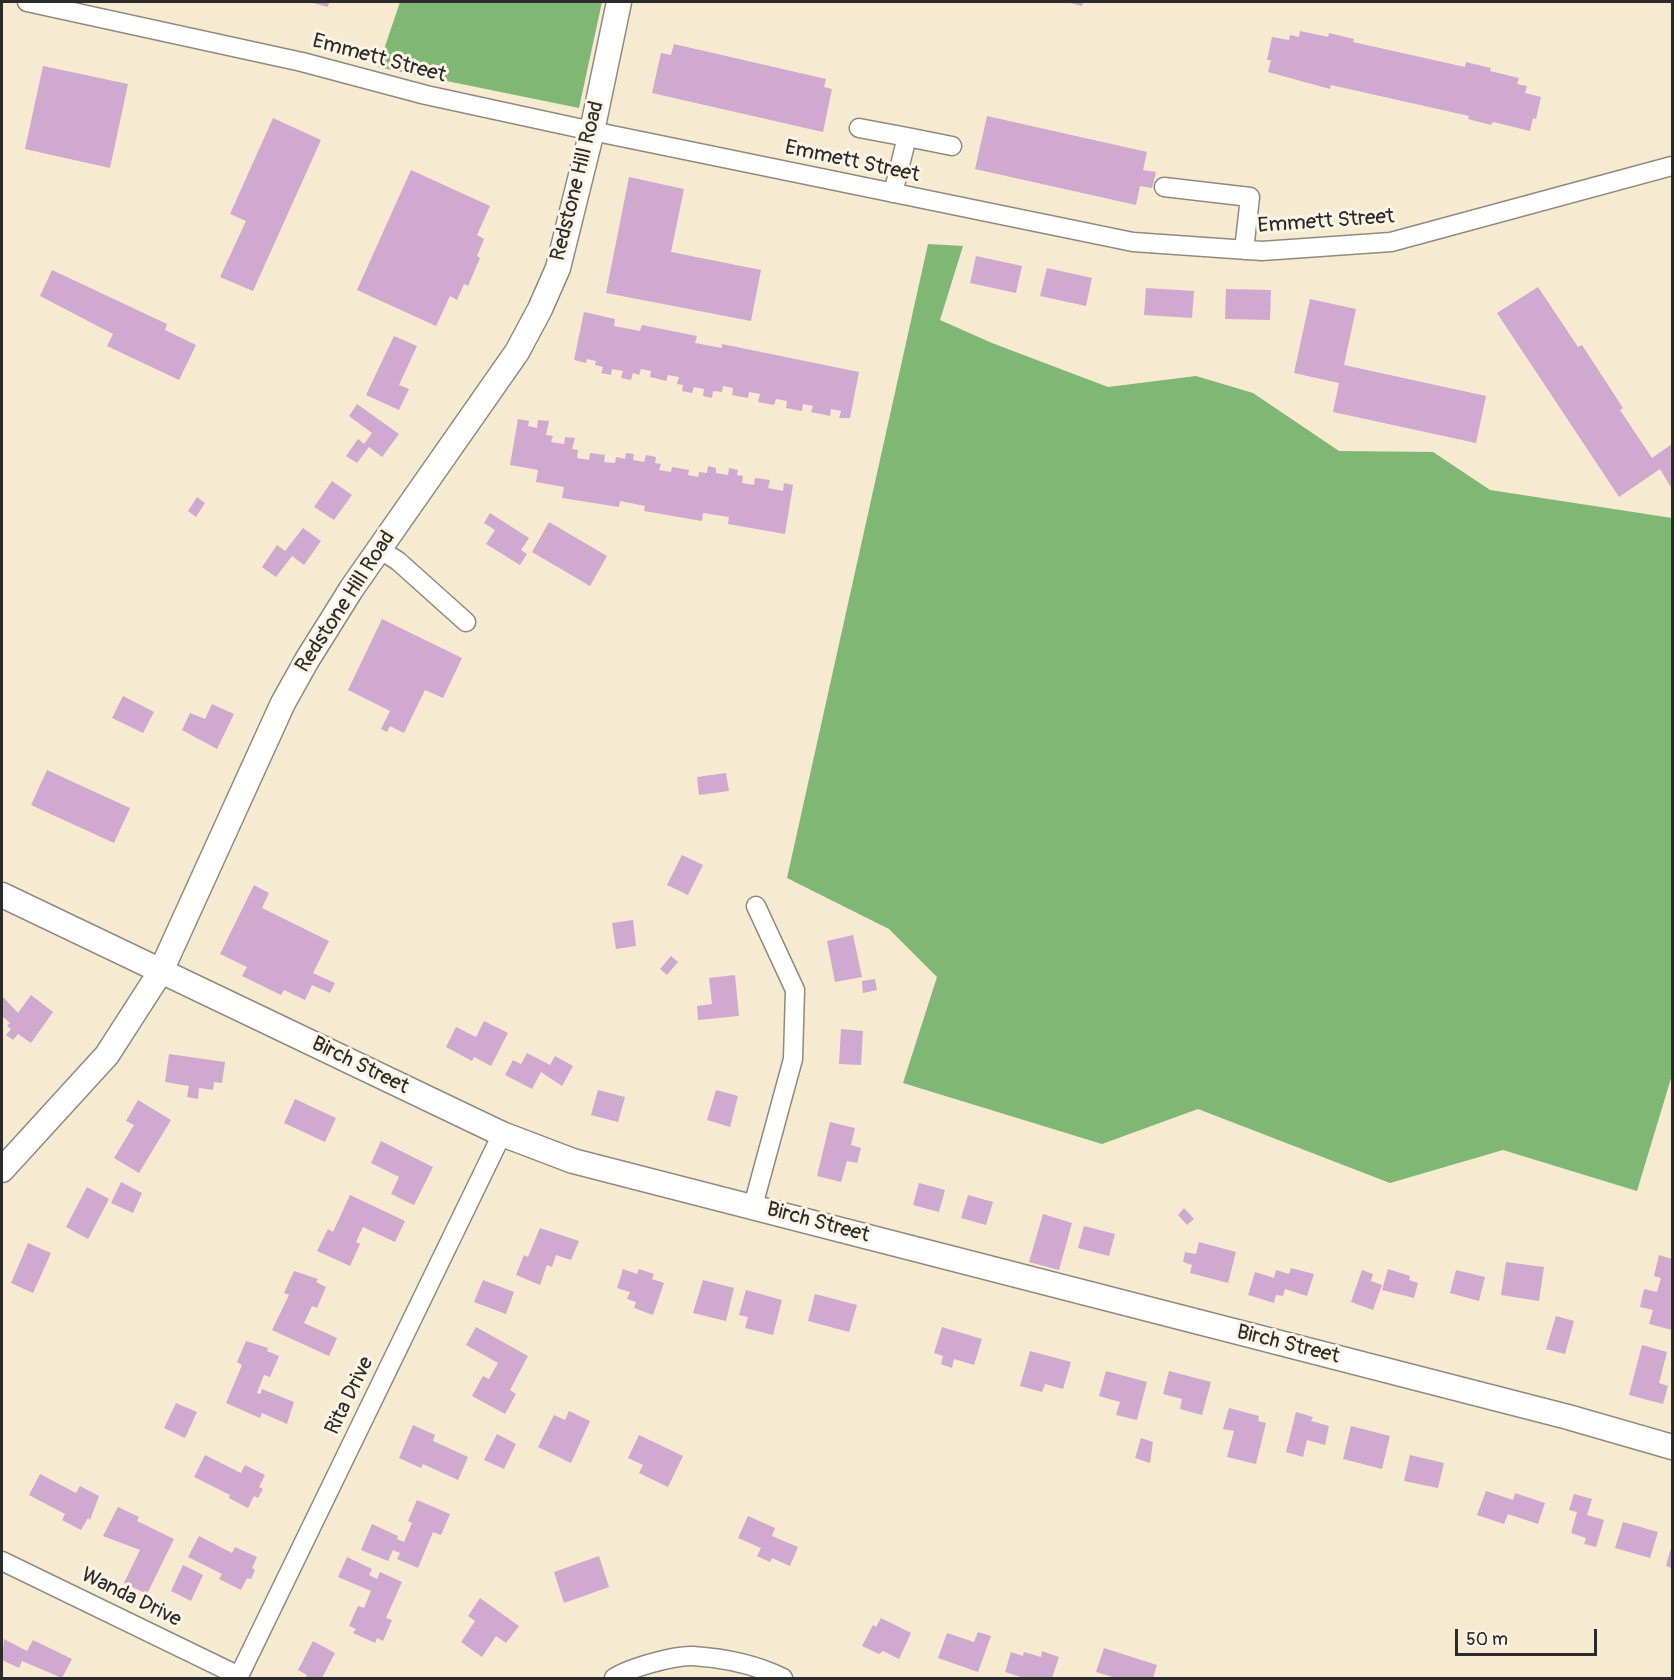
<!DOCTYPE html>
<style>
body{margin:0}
#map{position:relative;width:1674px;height:1680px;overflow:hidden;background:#f6ead1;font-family:Pangolin,sans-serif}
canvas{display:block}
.frame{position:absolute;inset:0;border:3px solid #2b2b2b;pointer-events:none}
.scale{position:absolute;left:1455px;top:1629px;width:142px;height:27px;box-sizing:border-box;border:3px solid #2b2b2b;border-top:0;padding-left:8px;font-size:18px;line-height:21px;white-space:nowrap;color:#2b2b2b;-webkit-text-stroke:4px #fcf5e5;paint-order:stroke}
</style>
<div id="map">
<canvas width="1674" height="1680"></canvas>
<div class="frame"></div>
<div class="scale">50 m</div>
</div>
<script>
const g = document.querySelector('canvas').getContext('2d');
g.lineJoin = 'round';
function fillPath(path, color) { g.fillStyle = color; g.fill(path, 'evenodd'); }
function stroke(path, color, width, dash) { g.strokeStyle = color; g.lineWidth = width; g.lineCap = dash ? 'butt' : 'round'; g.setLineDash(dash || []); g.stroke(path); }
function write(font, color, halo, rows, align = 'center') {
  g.font = font + ' Pangolin,sans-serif'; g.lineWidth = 6; g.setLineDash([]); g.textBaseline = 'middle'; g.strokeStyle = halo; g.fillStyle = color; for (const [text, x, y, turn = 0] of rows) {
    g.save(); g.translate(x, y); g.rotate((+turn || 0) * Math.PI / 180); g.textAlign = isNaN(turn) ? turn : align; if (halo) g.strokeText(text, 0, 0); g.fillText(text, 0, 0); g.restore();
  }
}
fillPath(new Path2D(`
 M400,2H602L579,108L378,67Z
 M928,244L963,246L940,320L992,343L1108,387L1196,376L1253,393L1339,451L1433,452L1490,490L1672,518V1075L1637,1191L1503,1150L1390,1183L1198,1109L1102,1144L903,1083L937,977L889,929L787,878Z`), '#7fb774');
fillPath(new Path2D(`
 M309,2H329L328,7Z
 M1066,2H1083L1082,6Z
 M1300,31L1328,37L1329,33L1354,39L1353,42L1465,67L1466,62L1491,68L1490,71L1519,78L1517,84L1527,86L1525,93L1541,97L1536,119L1533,118L1530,131L1493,122L1491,125L1468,119L1469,116L1331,85L1330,89L1268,72L1271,60H1267L1272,37L1289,40L1290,35L1299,37Z
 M674,44L826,79L824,87L832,89L823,132L652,93L661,53L671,55Z
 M43,66L128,84L110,168L25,149Z
 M987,116L1147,152L1143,170L1156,172L1152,188L1140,186L1136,205L975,169Z
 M273,118L321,140L253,291L220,277L246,221L230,214Z
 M411,170L490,206L477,235L484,239L477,256L480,258L468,286L464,284L457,300L450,296L436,326L357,290Z
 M629,177L684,189L671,252L761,270L751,321L606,293Z
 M976,256L1022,266L1016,293L970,283Z
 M1047,268L1092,278L1086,306L1040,296Z
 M52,270L167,324L165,330L196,345L179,380L107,346L113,334L40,296Z
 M1538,287L1578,347L1582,345L1623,408L1620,410L1652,458L1672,444V489L1660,469L1619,497L1497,313Z
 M1146,288L1194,291L1192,318L1144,315Z
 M1226,289L1271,290L1270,320L1225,319Z
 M1310,299L1356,309L1344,365L1486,396L1476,443L1333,412L1339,383L1294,373Z
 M584,312L615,319L614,326L640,331L642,325L697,336L695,343L722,348V344L859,372L850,418H839L841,411L831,409L830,416L811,412L813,406L803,404L802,411L786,408L787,401L776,399L774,405L758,402L760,394L749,392L748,398L732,395L733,388L723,386L722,392L713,391L712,398L703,396L704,389L694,387L692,393L682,391L683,385L677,384L679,377L668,375L666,381L650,377L651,371L641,369L639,375L633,373L631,380L621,378L623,371L612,369L611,375L601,373L603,367L595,365L596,361L587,359L586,363L574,360Z
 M394,336L417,346L399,385L409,389L399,410L366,395Z
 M357,404L399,434L382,457L369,447L357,463L346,456L358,439L364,444L372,433L349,416Z
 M518,419L529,421L528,426L537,428L538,420L549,421L546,435L553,436L551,442L564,444L565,437L575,438L572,449L578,450L577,458L589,460L590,453L605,455L604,462L615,463L616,457L625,459L626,453L634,454L633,460L644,462L646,455L656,457L655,463L661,464L659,470L671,472L672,467L689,470L688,475L698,477L699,472L707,473L708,466L716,468V473L728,475L729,468L738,470L737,475L743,476L742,483L754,485L755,478L770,480L768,488L783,491L784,483L793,485L785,534L728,524L729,517L703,513L702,521L644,511L645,506L620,501L619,507L562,498L564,487L536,482L538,470L510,465Z
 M332,481L352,495L334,520L314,507Z
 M197,497L205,503L196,517L188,511Z
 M490,513L529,538L521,550L527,554L520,565L486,544L495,530L484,523Z
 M549,522L607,556L590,586L532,552Z
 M303,528L321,541L304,565L292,556L276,577L262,567L277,545L285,551Z
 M382,619L462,658L443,698L425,690L404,733L390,726L387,732L381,729L390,711L348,690Z
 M123,696L154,712L143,733L112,718Z
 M212,704L234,714L217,749L182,730L190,713L205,719Z
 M47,770L130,808L114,843L31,805Z
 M726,773L729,791L699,795L697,777Z
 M682,855L703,865L688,895L667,885Z
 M254,885L269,893L262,908L329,941L313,973L335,983L330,993L312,985L305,1000L284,990L281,995L242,976L247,967L220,954Z
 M633,920L636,946L616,949L612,923Z
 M853,935L862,977L835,982L827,941Z
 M671,956L678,962L667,975L660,969Z
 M735,975L739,1016L698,1020L697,1006L712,1004L709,978Z
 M875,979L877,990L863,993L862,981Z
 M31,995L53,1012L31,1043L18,1034L13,1040L6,1035L11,1029L7,1026L10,1023L2,1016V996L18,1013Z
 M484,1021L508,1033L491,1066L474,1057L472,1061L446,1047L456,1027L476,1037Z
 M841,1029L863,1031L861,1065L839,1064Z
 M527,1053L550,1065L555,1056L573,1066L562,1086L541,1072L532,1089L505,1075L513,1060L521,1064Z
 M169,1054L225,1062L222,1083L214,1082L213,1090L199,1088L198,1099L187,1097L189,1086L165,1082Z
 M598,1090L625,1097L618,1122L591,1115Z
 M716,1090L738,1096L730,1127L707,1120Z
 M295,1099L336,1118L325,1142L284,1123Z
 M138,1100L171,1120L139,1173L114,1158L134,1125L126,1121Z
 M830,1122L855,1128L851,1145L861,1148L857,1163L847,1161L841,1182L817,1176Z
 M381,1141L433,1167L414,1205L391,1194L399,1177L371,1163Z
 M121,1182L142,1193L133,1213L111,1203Z
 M919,1183L945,1190L939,1212L913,1205Z
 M87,1187L109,1199L88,1239L66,1227Z
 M350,1195L405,1221L395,1242L363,1227L356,1242L360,1244L350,1266L317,1251L328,1229L333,1232Z
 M968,1195L993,1202L986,1225L961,1218Z
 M1184,1208L1194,1219L1187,1225L1178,1215Z
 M1043,1214L1072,1223L1059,1270L1029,1262Z
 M1084,1226L1115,1234L1109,1256L1078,1248Z
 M540,1228L579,1241L571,1260L556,1255L552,1267L547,1265L540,1285L516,1275L524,1255L528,1257Z
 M1199,1242L1236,1252L1228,1283L1190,1273L1192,1265L1183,1262L1185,1252L1196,1254Z
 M28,1243L51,1253L33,1293L11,1283Z
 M1659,1255L1672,1259V1330L1649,1324L1653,1310L1640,1307L1644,1289L1657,1292L1661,1278L1654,1276Z
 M1506,1262L1544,1267L1539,1301L1501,1295Z
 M1291,1268L1314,1274L1307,1296L1285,1289L1283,1296L1276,1295L1274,1303L1248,1295L1255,1272L1274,1278L1276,1270L1289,1274Z
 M623,1269L637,1274L639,1269L654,1274L652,1279L664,1283L653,1315L634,1308L636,1302L627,1299L630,1292L617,1288Z
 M1388,1269L1410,1276L1409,1280L1418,1283L1414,1298L1382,1290Z
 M1362,1270L1373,1274L1371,1281L1382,1285L1373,1310L1351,1302Z
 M1456,1270L1485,1277L1479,1301L1450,1293Z
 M294,1271L318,1279L316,1282L326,1287L317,1308L312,1306L304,1323L337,1338L329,1356L272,1330L289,1295L284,1293Z
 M483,1280L514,1292L506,1314L474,1302Z
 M703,1280L734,1288L726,1321L693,1313Z
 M746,1290L782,1300L773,1335L745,1328L748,1317L739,1315Z
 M815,1294L857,1305L849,1332L808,1321Z
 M1556,1316L1574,1321L1565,1354L1546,1349Z
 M476,1327L528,1356L510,1390L516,1394L505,1414L472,1396L483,1376L489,1379L498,1363L466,1345Z
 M942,1327L982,1339L974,1365L954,1359L952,1368L941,1364L943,1356L934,1353Z
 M246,1341L268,1348L267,1351L279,1356L270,1377L264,1375L257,1393L260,1394L262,1389L294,1402L287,1424L262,1413L260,1418L226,1403L242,1365L237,1362Z
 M1642,1345L1667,1352L1659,1383L1668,1386L1663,1404L1629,1395Z
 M1030,1351L1071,1362L1063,1389L1045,1384L1042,1392L1020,1386Z
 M1106,1371L1147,1382L1137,1420L1116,1415L1120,1402L1099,1396Z
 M1169,1371L1211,1382L1202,1415L1180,1409L1182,1399L1163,1394Z
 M176,1403L197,1412L185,1438L164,1428Z
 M1229,1408L1259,1416L1258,1421L1266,1423L1256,1464L1227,1457L1234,1431L1223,1429Z
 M569,1411L590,1421L571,1463L538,1447L554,1415L565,1420Z
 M1296,1412L1313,1417L1311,1421L1329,1426L1325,1445L1307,1440L1303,1457L1286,1452Z
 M413,1425L435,1435L433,1441L468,1457L458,1480L423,1464L421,1468L399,1458Z
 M1351,1426L1390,1436L1382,1469L1343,1459Z
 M497,1434L516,1444L504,1469L484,1460Z
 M639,1435L683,1456L668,1487L639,1473L643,1465L628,1458Z
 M1141,1438L1153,1442L1150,1463L1135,1458Z
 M205,1455L241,1473L245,1465L265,1475L259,1487L263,1489L258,1498L254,1496L248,1508L229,1498L230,1495L194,1477Z
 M1410,1455L1444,1463L1438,1488L1404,1481Z
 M40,1474L76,1493L80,1486L99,1496L90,1520L88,1518L81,1530L62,1520L65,1514L29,1495Z
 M1486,1491L1513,1500L1515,1493L1545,1503L1538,1524L1508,1514L1504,1524L1477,1515Z
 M1574,1494L1592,1499L1587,1515L1604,1520L1596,1547L1584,1544L1586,1538L1571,1533L1577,1512L1569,1510Z
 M417,1500L450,1514L441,1535L433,1532L418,1568L397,1559L400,1553L393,1550L388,1561L361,1550L372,1524L398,1536L397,1539L404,1542L412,1523L408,1521Z
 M118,1507L139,1517L137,1521L174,1539L147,1594L124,1583L140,1550L103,1536Z
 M748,1516L775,1528L772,1536L798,1547L790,1566L772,1558L770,1562L757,1556L761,1548L738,1538Z
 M1623,1522L1658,1532L1650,1558L1615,1548Z
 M199,1536L232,1553L235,1547L257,1557L252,1568L255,1570L251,1579L247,1578L241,1590L219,1579L222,1574L188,1557Z
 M1672,1544V1568L1666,1566Z
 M599,1556L609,1587L564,1603L554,1572Z
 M347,1557L372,1569L369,1575L377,1579L380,1572L402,1582L386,1618L392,1620L383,1641L377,1638L375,1643L353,1633L356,1629L349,1626L358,1606L364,1608L371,1591L338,1577Z
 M183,1565L203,1575L191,1601L171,1591Z
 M480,1598L519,1626L506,1643L496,1636L482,1657L461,1642L475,1621L468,1616Z
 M881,1618L911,1633L899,1659L883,1651L879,1654L862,1646L873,1625L876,1627Z
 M978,1632L991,1636L978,1672L938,1658L947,1633L974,1642Z
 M4,1639L27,1651L33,1640L72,1659L62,1678L22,1661L19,1668L2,1660Z
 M313,1641L335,1653L322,1678H305L307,1675L298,1670Z
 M1104,1648L1157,1665L1153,1678H1116L1096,1672Z
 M1042,1651L1059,1657L1052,1678H1024L1005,1672L1011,1652L1023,1656L1024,1652L1041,1657Z`), '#d0a9d1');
const minor = new Path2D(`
 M27,2L302,62L426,95L592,131L1133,242L1262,251L1391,242L1672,166
 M859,128L907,137L893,193
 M907,137L952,146
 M1164,187L1250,197L1244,250
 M379,549L398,561L466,622
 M753,1206L793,1059L795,990L756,906
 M2,1561L239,1676
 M238,1678L502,1134
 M614,1678C629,1668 675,1655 693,1656C723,1658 757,1665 783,1678`);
const major = new Path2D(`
 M2,895L502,1134L573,1161L1568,1417L1672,1447
 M2,1170L107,1055L161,971L283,703L307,660L352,588L517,352L540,309L558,268L592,131L619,2`);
stroke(minor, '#908a7e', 21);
stroke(major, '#908a7e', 27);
stroke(minor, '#fff', 18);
stroke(major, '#fff', 24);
write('21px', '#2b2b2b', '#fcf5e5', [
 ["Emmett Street",379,59,15],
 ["Emmett Street",852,162,12],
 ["Redstone Hill Road",578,181,-76],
 ["Emmett Street",1326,222,-4],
 ["Redstone Hill Road",346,602,-57],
 ["Birch Street",360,1066,26],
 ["Birch Street",818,1223,15],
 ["Birch Street",1288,1345,14],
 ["Rita Drive",350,1396,-64],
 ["Wanda Drive",131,1598,26]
]);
</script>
